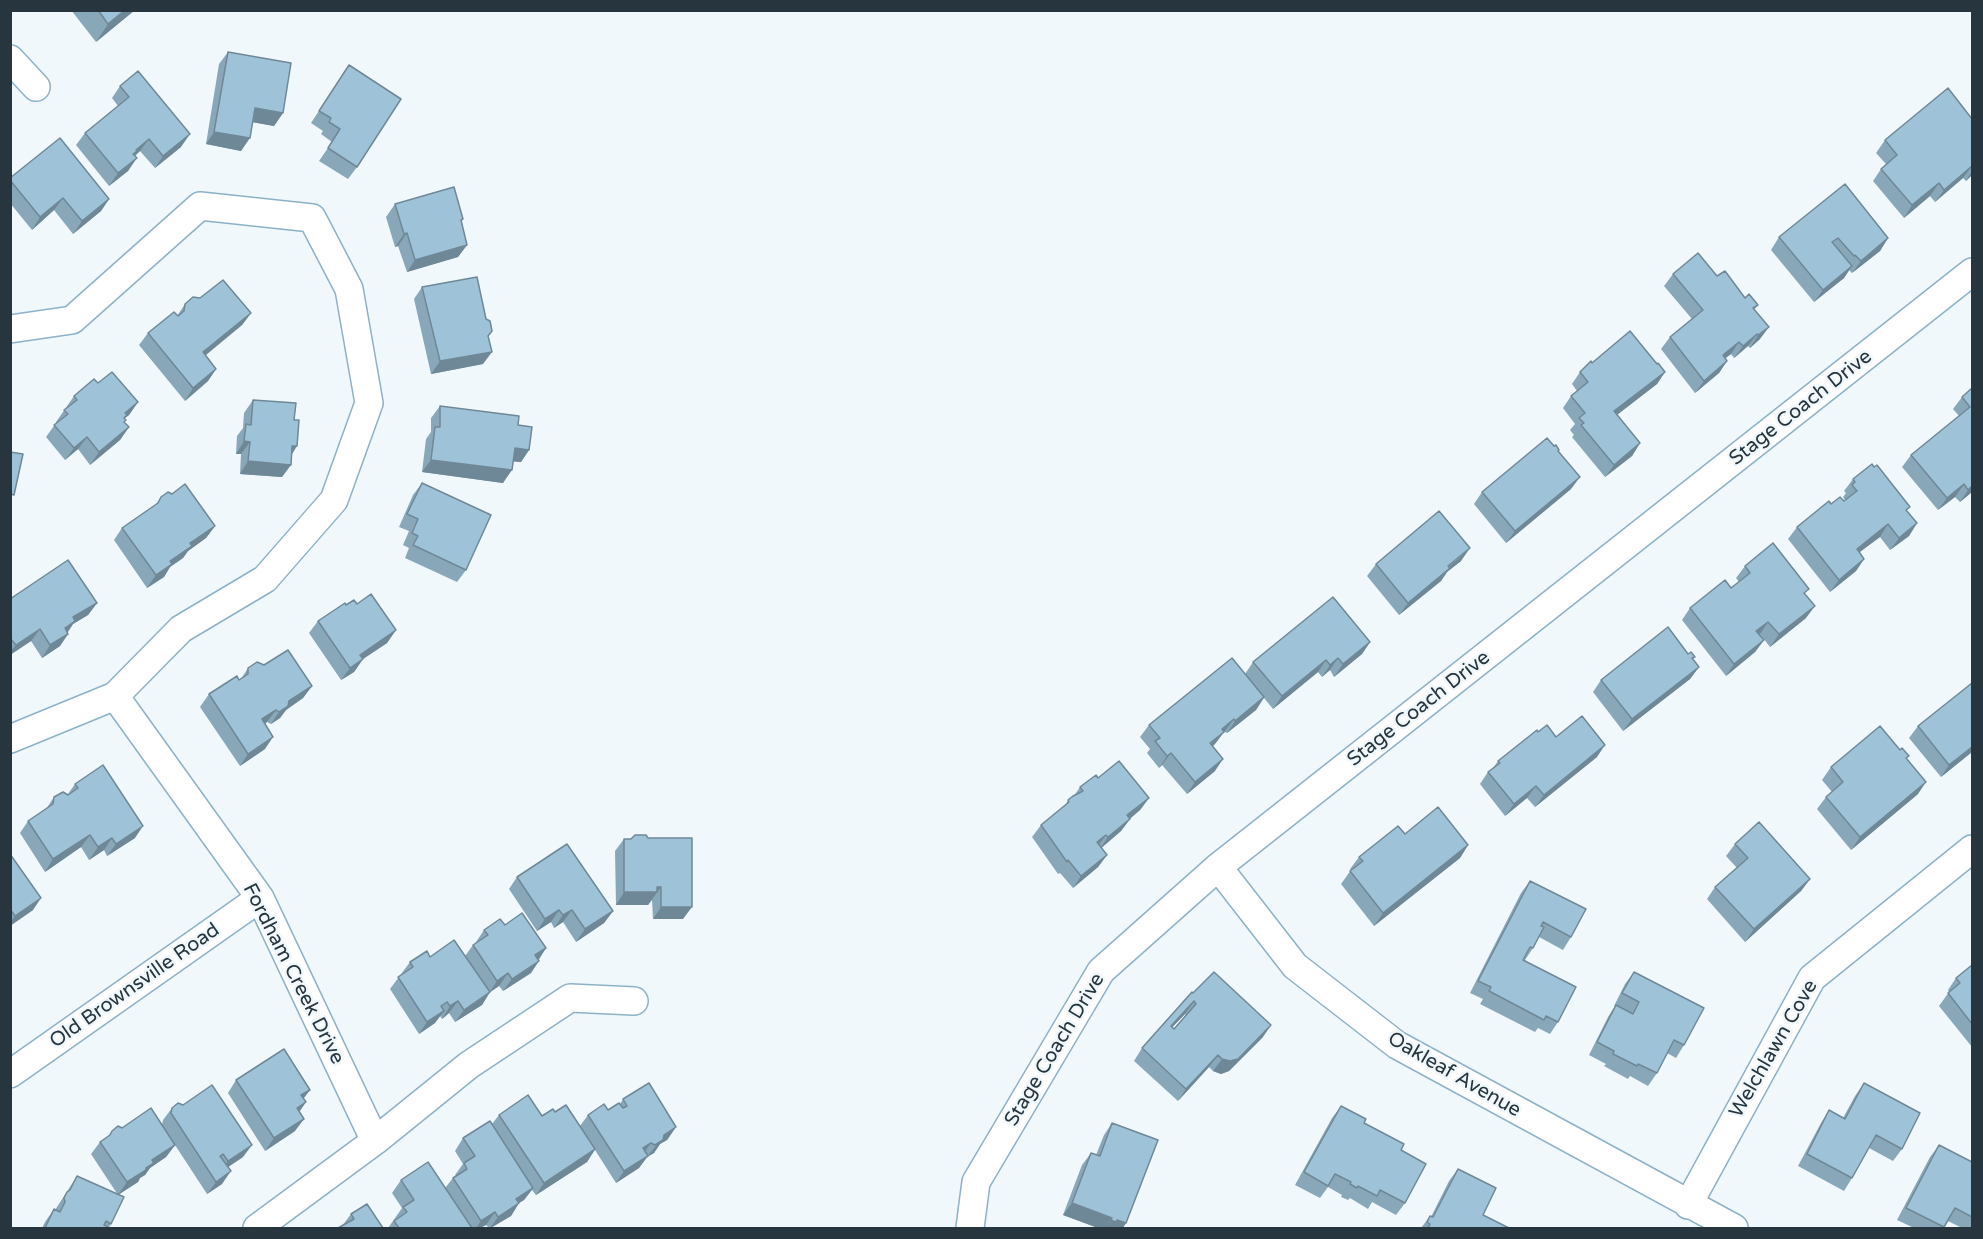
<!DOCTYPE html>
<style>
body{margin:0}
#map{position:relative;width:1983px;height:1239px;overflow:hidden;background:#f0f8fc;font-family:"Varela Round",sans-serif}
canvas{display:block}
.frame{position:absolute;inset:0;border:12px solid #26353e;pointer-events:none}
</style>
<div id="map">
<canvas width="1983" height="1239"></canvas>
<div class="frame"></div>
</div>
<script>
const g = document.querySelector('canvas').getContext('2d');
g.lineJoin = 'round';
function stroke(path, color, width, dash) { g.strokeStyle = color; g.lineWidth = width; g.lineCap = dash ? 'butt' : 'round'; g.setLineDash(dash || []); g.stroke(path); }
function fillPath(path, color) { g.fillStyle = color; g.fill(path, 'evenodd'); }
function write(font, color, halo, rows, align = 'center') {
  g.font = font + ' "Varela Round",sans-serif'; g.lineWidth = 5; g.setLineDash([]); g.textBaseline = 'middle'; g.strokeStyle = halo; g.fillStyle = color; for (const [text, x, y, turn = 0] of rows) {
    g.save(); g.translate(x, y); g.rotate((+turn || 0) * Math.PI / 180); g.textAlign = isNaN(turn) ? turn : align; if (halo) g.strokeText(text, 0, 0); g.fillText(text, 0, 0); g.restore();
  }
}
const street = new Path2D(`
 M10,59L36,87
 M10,329L72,320L200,206L312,218L349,289L369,403L334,500L265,579L181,629L115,696L10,739
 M115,696L260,898L375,1141
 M1218,867L1295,966L1397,1045L1734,1228
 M10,1074L260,898
 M1688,1205L1812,978L1972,849
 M257,1228L375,1141L469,1065L570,998L634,1001
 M970,1228L976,1182L1101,971L1218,867L1972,272`);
stroke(street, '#8db1c7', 30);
stroke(street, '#fff', 27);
fillPath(new Path2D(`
 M71,10H135L96,42Z
 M228,52L283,113L274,126L252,122L241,151L206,144L219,64Z
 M349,65L357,167L348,179L319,161L332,142L321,134L323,131L311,123Z
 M120,86L181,147L155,168L140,151L135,156L128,171L109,186L76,145L85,133L118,106L112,98Z
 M1972,119V175L1966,181L1963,178L1935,202L1930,196L1904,218L1873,181L1881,169L1886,164L1876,153L1885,140Z
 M10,178L109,199L101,211L73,234L54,210L32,230L10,203Z
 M395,204L463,219L461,221L467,245L458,257L407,272L398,246L395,247L386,217Z
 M1779,237L1888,238L1880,251L1852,273L1849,270L1844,278L1814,302L1771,250Z
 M1673,274L1717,276L1745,298L1758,305L1754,310L1760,339L1750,348L1748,346L1734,358L1731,354L1725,358L1727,361L1719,373L1695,393L1661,349L1670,337L1692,319L1664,286Z
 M422,287L486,319L488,336L483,364L431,374L414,299Z
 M185,304L251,313L242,325L205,355L216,369L208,381L185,401L139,345L148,333L177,316Z
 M1592,363L1657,364L1665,372L1657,384L1617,415L1640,443L1632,456L1605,477L1572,437L1574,435L1570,430L1575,424L1563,408L1571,396L1577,391L1572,384L1580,372Z
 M98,383L138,402L129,415L125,418V423L129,427L120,440L90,465L78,449L65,460L46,437L56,423V422L74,396Z
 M1972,388V492L1960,502L1955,497L1938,510L1902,467L1911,455L1959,416L1953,409L1962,397Z
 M253,400L292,454L282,477L240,474L241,454H236L237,436L243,428L244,413Z
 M440,406L518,425L529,450L521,462L513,461L503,483L422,472L426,439L431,432V418Z
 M1559,452L1571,489L1506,543L1474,504L1482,492Z
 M1853,479L1907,511L1917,523L1909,536L1890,550L1880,537L1859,552L1864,559L1856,571L1830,592L1788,539L1797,527L1831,504L1844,501L1845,500L1843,497L1846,493L1844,491Z
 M422,483L466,570L457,582L405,558L409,548L403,545L409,531L399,527L413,495Z
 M161,497L215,526L206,538L188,551L183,558L170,567L164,577L147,588L114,540L122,528L155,506Z
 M1461,561L1447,572L1441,581L1399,615L1367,576L1376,564Z
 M1745,566L1806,595V618L1770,647L1760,634L1764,640L1755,652L1726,676L1682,620L1690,608L1731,588L1739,582L1736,578Z
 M10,599L97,603L88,615L73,624L68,632V634L60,646L42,658L31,641L10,655Z
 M357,604L396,630L387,643L363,659L354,672L341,680L309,633L318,621L346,605Z
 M1370,642L1362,654L1334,677L1330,670L1322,677L1318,672L1273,709L1264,698L1256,710L1227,733L1225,732L1222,734L1213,746L1215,771L1187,794L1162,765L1159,768L1147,753L1150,749L1140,737L1149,725L1245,674L1253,662Z
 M1688,654L1695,657L1693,659L1699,667L1690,679L1623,731L1593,692L1601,680Z
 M248,668L312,686L303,698L286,710L280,718L271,724L267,722L265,724V749L240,766L200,707L209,694L241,679Z
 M1972,683V752L1941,777L1909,738L1918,726Z
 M1538,732L1556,737L1597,757L1535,807L1527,798L1505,816L1480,784L1488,772L1493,768L1498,761Z
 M1900,750L1909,756L1907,758L1918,794L1851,850L1817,809L1826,797L1832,792L1822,780L1831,767Z
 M1098,778L1149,798L1140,810L1130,819L1121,831L1101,848L1107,855L1098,867L1073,888L1060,873L1058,874L1032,837L1041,825L1065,806L1068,800L1074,796L1080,787Z
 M75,784L135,838L107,856L104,850L89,860L81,847L45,872L20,833L28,821L46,809L54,797L68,794Z
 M1405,834L1468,845L1460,858L1374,926L1341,884L1351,870L1350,869L1359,857Z
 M624,839H631L683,919H653L652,900L648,905H616L615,851Z
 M1735,844L1810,879L1801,891L1745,942L1707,899L1715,887L1737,868L1726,856Z
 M10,854L33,910L10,926Z
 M517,877L613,911L604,923L576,942L563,922L554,928L551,922L537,931L509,889Z
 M1530,881L1571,937L1563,950L1539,937L1533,948L1525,960L1558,1022L1550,1034L1538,1028L1535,1032L1480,1004L1483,999L1470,993L1521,893Z
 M505,925L546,948L531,973L503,991L499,986L490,992L482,1005L455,1022L449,1013L442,1019L440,1016L435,1023L419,1034L390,989L410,962L430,957L465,956L473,945L476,943V942L484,930Z
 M1972,965V1047L1939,1006L1949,992L1948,990L1956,978Z
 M1634,972L1684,1045L1676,1058L1667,1053L1657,1073L1648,1086L1630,1076L1628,1079L1604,1066L1606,1064L1589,1055L1608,1017L1615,1006H1614L1625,984Z
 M1192,992L1263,1037L1229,1071L1221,1074L1213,1071L1209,1067L1178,1101L1134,1061L1142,1048ZM1185,1014L1186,1015L1174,1029L1172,1027Z
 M236,1080L303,1099L306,1102L299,1112L295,1131L265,1151L228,1093Z
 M1864,1083L1902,1149L1893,1161L1869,1148L1852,1178L1844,1191L1798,1166L1821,1123L1829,1110L1843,1118L1855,1096Z
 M623,1099L676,1127L667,1140L660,1144L654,1153L646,1157L639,1168L616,1183L595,1150L587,1162L536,1195L532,1190L524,1200L519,1203L511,1216L491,1228H489L486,1225L480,1228H388L402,1208L392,1193L401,1180L445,1188L453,1178L456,1176L455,1175L463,1164L455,1151L463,1138L492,1124L499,1115L542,1116L555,1112L580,1126L588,1115L608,1110L620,1104Z
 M1341,1106L1401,1150L1405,1203L1396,1215L1372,1202L1368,1209L1350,1198L1348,1200L1341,1197L1342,1195L1328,1187L1320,1198L1295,1185L1332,1118Z
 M172,1108L243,1157L228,1167L222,1184L207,1194L175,1145L166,1157L150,1168L145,1175L140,1178L138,1182L118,1195L91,1154L100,1142L108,1137L112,1131L122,1128L162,1125L163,1120Z
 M1112,1123L1123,1228H1098L1063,1215L1082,1165L1091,1153L1096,1155L1104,1135Z
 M1939,1145L1972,1162V1228H1962L1948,1221L1944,1228H1914L1897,1220L1930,1157Z
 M1458,1169L1483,1215L1509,1228H1421L1430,1216L1431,1217L1449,1181Z
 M77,1176L111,1224L109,1227L110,1228H42L45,1222L54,1209L55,1210Z
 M351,1214L383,1228L342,1226Z`), '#88a8ba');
fillPath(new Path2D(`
 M125,10H135L96,42L108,24Z
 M255,108L283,113L274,126L246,121Z
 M214,132L250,138L241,151L206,144Z
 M190,134L181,147L155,168L163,156Z
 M149,139L140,151L132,158L136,150Z
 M137,158L128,171L109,186L118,173Z
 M1972,166L1963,178L1935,202L1944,190Z
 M1972,171V175L1966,181Z
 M1939,183L1930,196L1904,218L1912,205Z
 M63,198L54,210L32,230L40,217Z
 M109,199L101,211L73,234L82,221Z
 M407,233L398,246L395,247L404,234Z
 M1888,238L1880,251L1852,273L1861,261Z
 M467,245L458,257L407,272L415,260Z
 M1852,266L1844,278L1814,302L1823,290Z
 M251,313L242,325L194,365L203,352Z
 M1769,327L1760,339L1750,348L1758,335Z
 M1757,334L1748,346L1734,358L1743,346Z
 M1739,342L1731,354L1714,367L1723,355Z
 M492,352L483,364L431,374L440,361Z
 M1727,361L1719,373L1695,393L1704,381Z
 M216,369L208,381L185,401L193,388Z
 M1665,372L1657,384L1605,424L1614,411Z
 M138,402L129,415L125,418L119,427L125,413Z
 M129,427L120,440L90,465L99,452Z
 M87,437L78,449L65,460L74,448Z
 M244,441L250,442L241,454H236Z
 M1640,443L1632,456L1605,477L1614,465Z
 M292,446H297L289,459Z
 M515,448L529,450L521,462L506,461Z
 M431,460L512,470L503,483L422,472Z
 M248,461L291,465L282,477L240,474Z
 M1580,477L1571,489L1506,543L1515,531Z
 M1964,484L1955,497L1938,510L1947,498Z
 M1972,486V492L1960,502L1968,490Z
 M1917,523L1909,536L1890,550L1899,538Z
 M1888,524L1880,537L1848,561L1857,549Z
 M215,526L206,538L188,551L183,558L170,567L164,577L147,588L156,575L170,561L190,543Z
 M1470,548L1461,561L1447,572L1441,581L1399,615L1408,603Z
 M1864,559L1856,571L1830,592L1839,580Z
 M97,603L88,615L73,624L67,633L56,640L73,617Z
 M1815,606L1806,618L1770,647L1779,634Z
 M1768,622L1760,634L1756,631Z
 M40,629L31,641L10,655V652L16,645Z
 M396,630L387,643L363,659L354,672L341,680L360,655Z
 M68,634L60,646L42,658L50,645Z
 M1764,640L1755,652L1726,676L1734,664Z
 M1370,642L1362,654L1334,677L1343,664Z
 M1338,658L1330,670L1322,677L1330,665Z
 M1326,660L1318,672L1273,709L1282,696Z
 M1699,667L1690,679L1623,731L1632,719Z
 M312,686L303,698L286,710L280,718L271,724L279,712L289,701Z
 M1264,697L1256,710L1227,733L1235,721Z
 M276,710L267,722L253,731L262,719Z
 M1234,719L1215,744L1202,756L1222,729Z
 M273,737L265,749L240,766L248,754Z
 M1605,745L1597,757L1535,807L1544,795Z
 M1972,747V752L1941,777L1949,765Z
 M1171,753L1162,765L1159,768L1167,756Z
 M1223,759L1215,771L1187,794L1195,782Z
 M1926,782L1918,794L1851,850L1860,837Z
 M1536,786L1527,798L1505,816L1514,804Z
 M1149,798L1140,810L1118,828L1127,815Z
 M1130,819L1121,831L1099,850L1108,837Z
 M143,826L135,838L107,856L116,844Z
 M90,835L81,847L45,872L53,859Z
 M1106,835L1097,847V842Z
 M112,838L104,850L89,860L98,847Z
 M1468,845L1460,858L1374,926L1383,913Z
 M1107,855L1098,867L1073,888L1081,876Z
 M1810,879L1801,891L1745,942L1754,929Z
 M657,887H661L648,905H616L624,892Z
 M41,898L33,910L10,926V923L15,916Z
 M661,907H692L683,919H653Z
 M559,910L551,922L537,931L545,919Z
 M572,910L563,922L554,928L563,915Z
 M613,911L604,923L576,942L585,929Z
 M546,948L538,960L535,955Z
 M539,961L531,973L503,991L512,979Z
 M508,973L499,986L489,993L497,981Z
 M490,992L482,1005L455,1022L464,1010Z
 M458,1001L449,1013L442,1019L450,1006Z
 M1194,1001L1185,1014L1162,1038L1171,1026Z
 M444,1011L435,1023L419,1034L427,1022Z
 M1271,1025L1263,1037L1229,1071L1221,1074L1213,1071L1222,1059Z
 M1218,1055L1209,1067L1178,1101L1186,1089Z
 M310,1090L301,1102V1095Z
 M306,1102L297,1115V1108Z
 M304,1119L295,1131L265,1151L274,1138Z
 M676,1127L667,1140L660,1144L654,1153L647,1157L664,1135Z
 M651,1143L642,1155L643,1148Z
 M175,1145L166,1157L150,1168L145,1175L140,1178L138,1182L118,1195L127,1182L152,1160Z
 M252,1145L243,1157L219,1173L228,1161Z
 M595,1149L587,1162L536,1195L544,1183Z
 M648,1156L639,1168L616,1183L624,1171Z
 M231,1171L222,1184L207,1194L216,1182Z
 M533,1188L524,1200L519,1203L511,1216L490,1228L498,1217L516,1199Z
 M1072,1203L1112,1218L1105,1228H1098L1063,1215Z
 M495,1212L486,1225L480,1228H476L481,1221Z
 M1111,1220H1117L1126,1223L1123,1228H1105Z`), '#6f8897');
const building = new Path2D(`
 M98,10H125L108,24Z
 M228,52L291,63L283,113L255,108L250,138L214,132Z
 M349,65L401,99L357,167L328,148L340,129L329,122L331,118L319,111Z
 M138,71L190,134L163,156L149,139L136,150L137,151L133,154L137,158L118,173L85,133L129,97L120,86Z
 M1948,88L1972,119V166L1944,190L1939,183L1912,205L1881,169L1897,155L1885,140Z
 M60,138L109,199L82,221L63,198L40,217L10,180V178Z
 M1845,184L1888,238L1861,261L1855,255L1854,256L1838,238L1832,242L1852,266L1823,290L1779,237Z
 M454,187L463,219L461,220L467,245L415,260L407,233L404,234L395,204Z
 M1698,253L1717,276L1725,271L1745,298L1749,294L1758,305L1753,308L1769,327L1758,335L1757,334L1743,346L1739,342L1723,355L1727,361L1704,381L1670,337L1703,310L1673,274Z
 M477,277L486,319L490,321L492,331L488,336L492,352L440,361L422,287Z
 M223,280L251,313L203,352L216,369L193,388L148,333L174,312L178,316L184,311L185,304L193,297L200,298Z
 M1630,331L1657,364L1658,363L1665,372L1614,411L1640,443L1614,465L1581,425L1584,423L1579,418L1585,413L1571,396L1588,382L1580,372L1591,361L1592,363Z
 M112,372L138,402L125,413L127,415L124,418L126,420L124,422L129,427L99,452L87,437L74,448L54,425L68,414L64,410L77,400L74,396L94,379L98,383Z
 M1972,388V486L1968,490L1964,484L1947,498L1911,455L1970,407L1962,397Z
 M253,400L296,403L294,420H299L297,446H292L291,465L248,461L250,442L244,441L246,424L251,425Z
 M440,406L519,416L518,425L532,427L529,450L515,448L512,470L431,460L435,427H440Z
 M1547,438L1554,446L1556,445L1559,450L1558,451L1580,477L1515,531L1482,492Z
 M10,452L23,454L14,495L10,494Z
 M1872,464L1874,467L1877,465L1910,507L1906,510L1917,523L1899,538L1888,524L1857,549L1864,559L1839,580L1797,527L1829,501L1831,504L1840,497L1844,501L1857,491L1852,485L1855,482L1853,479Z
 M422,483L491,515L466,570L413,545L418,536L412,533L418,519L407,514Z
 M185,484L215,526L190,543L192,546L170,561L172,564L156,575L122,528L158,503L161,497L168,492L172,494Z
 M1439,511L1470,548L1448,566L1450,568L1408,603L1376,564Z
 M1773,543L1809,589L1804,593L1815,606L1779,634L1768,622L1756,631L1764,640L1734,664L1690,608L1725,580L1731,588L1750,573L1745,566Z
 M68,560L97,603L73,617L75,621L65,628L68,634L50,645L40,629L16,645L10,638V599Z
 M371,594L396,630L360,655L363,659L350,668L318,621L345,603L346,605L354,600L357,604Z
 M1333,597L1370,642L1343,664L1338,658L1330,665L1326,660L1282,696L1253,662Z
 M1668,627L1688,654L1691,652L1695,657L1692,658L1699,667L1632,719L1601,680Z
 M288,650L312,686L289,701L288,706L279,712L276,710L262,719L273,737L248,754L209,694L237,676L239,680L248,674V668L257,662L264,665Z
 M1232,658L1264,697L1235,721L1234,719L1222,729L1224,732L1210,743L1223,759L1195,782L1171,753L1167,756L1155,741L1160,738L1149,725Z
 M1972,683V747L1949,765L1918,726Z
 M1582,716L1605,745L1544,795L1536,786L1514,804L1488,772L1500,763L1498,761L1537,730L1538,732L1547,725L1556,737Z
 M1880,726L1900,750L1902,748L1909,756L1906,758L1926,782L1860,837L1826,797L1843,782L1831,767Z
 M1119,761L1149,798L1127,815L1130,819L1108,837L1106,835L1097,842L1107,855L1081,876L1068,860L1067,862L1041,825L1069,802L1068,800L1073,796L1083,791L1080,787L1096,775L1098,778Z
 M103,765L143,826L116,844L112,838L98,847L90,835L53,859L28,821L53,804L54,797L63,792L68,795L78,788L75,784Z
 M1438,807L1468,845L1383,913L1350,871L1363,861L1359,857L1398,826L1405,834Z
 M1759,822L1810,879L1754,929L1715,887L1748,858L1735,844Z
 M635,835H646L648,838H692V907H661V887H657V892H624V839H631Z
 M567,844L613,911L585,929L572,910L563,915L559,910L545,919L517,877Z
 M10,854L41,898L15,916L10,909Z
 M1530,881L1586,909L1571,937L1543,922L1541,926L1544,927L1533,948L1530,947L1523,960L1576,987L1558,1022L1546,1016L1544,1020L1489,991L1491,987L1478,981Z
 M522,913L546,948L535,955L539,961L512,979L508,973L497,981L473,945L488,935L484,930L500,919L505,925Z
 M454,940L490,992L464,1010L458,1001L450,1006L447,1002L441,1006L444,1011L427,1022L398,977L413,967L410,962L427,951L430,957Z
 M1972,965V1024L1948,993L1960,983L1956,978Z
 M1214,972L1271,1025L1238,1059L1230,1061L1222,1059L1218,1055L1186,1089L1142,1048L1192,992L1193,993ZM1194,1001L1196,1004L1174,1029L1171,1026Z
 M1634,972L1704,1008L1684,1045L1674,1040L1657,1073L1638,1064L1637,1066L1613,1054L1614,1051L1597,1042L1616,1005L1633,1014L1639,1002L1622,993Z
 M284,1049L310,1090L301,1095L306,1102L297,1108L304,1119L274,1138L236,1080Z
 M649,1083L676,1127L664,1135L663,1140L655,1145L651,1143L643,1148L648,1156L624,1171L588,1115L604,1104L608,1110L619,1103L623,1108L627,1106L623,1099Z
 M1864,1083L1920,1113L1902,1149L1876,1135L1852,1178L1807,1154L1829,1110L1845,1119Z
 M212,1085L252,1145L228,1161L223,1154L220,1156L231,1171L216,1182L171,1113L172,1108L178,1103L183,1105Z
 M528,1095L542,1116L553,1109L555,1112L566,1105L595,1149L544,1183L499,1115Z
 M1341,1106L1366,1119L1364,1123L1404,1144L1401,1150L1426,1164L1405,1203L1380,1190L1377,1196L1358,1186L1357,1188L1350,1184L1351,1182L1335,1174L1328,1186L1304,1172Z
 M151,1108L175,1145L152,1160L154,1163L146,1168V1170L127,1182L100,1142L110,1135L112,1131L118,1126L122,1128Z
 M490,1121L533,1188L516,1199L519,1203L498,1217L495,1212L481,1221L453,1178L467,1169L464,1163L475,1156L463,1138Z
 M1112,1123L1158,1140L1126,1223L1117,1220L1116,1222L1111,1220L1112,1218L1072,1203L1091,1153L1100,1156Z
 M1939,1145L1972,1162V1217L1955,1208L1944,1227L1906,1208Z
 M428,1162L472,1228H399L394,1221L407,1212L403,1207L414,1200L401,1180Z
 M1458,1169L1496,1188L1483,1215L1509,1228H1428L1430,1224L1427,1222L1430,1216L1433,1217Z
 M77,1176L124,1197L111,1224L106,1221L104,1225L110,1228H45L54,1209L60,1212L65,1202L64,1198L67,1192L70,1190Z
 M367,1204L383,1228H338L354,1219L351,1214Z`);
fillPath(building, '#9ec3d8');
stroke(building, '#6f8897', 1.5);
write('20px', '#26353e', '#f0f8fc', [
 ["Stage Coach Drive",1801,408,-38],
 ["Stage Coach Drive",1419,709,-38],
 ["Fordham Creek Drive",293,974,63],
 ["Old Brownsville Road",135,986,-35],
 ["Welchlawn Cove",1774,1049,-60],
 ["Stage Coach Drive",1055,1050,-59],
 ["Oakleaf Avenue",1454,1075,30]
]);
</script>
